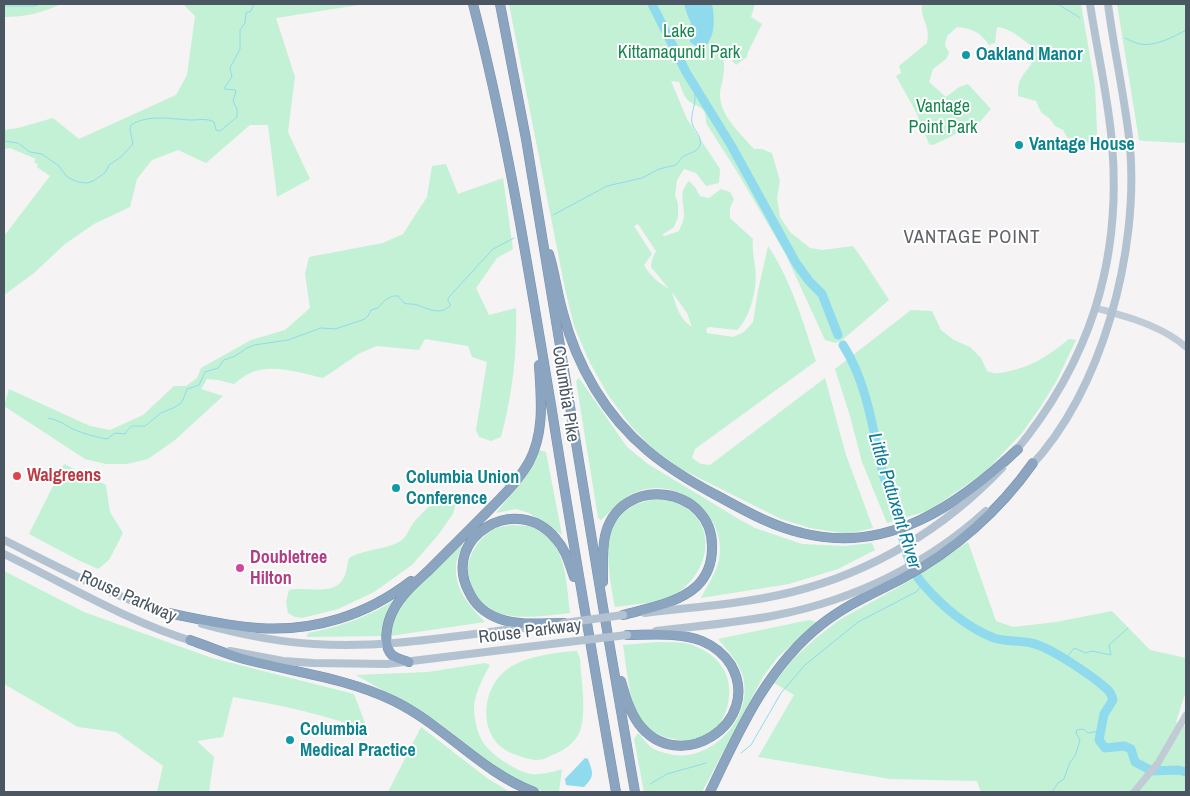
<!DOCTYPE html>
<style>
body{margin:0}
#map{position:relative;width:1190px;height:796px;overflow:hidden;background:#f5f3f3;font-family:"Archivo Narrow",sans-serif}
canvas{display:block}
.frame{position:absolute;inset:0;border:5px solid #4a5661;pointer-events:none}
</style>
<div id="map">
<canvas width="1190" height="796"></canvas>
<div class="frame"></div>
</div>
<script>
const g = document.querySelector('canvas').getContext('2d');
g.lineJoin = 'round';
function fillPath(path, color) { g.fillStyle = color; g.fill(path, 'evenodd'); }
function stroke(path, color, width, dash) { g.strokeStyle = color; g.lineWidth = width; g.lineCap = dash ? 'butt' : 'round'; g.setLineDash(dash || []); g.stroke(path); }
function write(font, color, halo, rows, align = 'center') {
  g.font = font + ' "Archivo Narrow",sans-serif'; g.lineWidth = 4; g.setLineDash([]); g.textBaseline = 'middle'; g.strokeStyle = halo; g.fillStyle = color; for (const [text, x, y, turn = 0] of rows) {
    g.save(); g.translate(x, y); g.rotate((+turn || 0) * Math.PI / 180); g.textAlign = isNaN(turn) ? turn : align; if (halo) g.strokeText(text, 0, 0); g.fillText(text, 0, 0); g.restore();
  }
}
fillPath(new Path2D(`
 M4,4H61C42,13 25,17 4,17Z
 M183,4H365L276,18L295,77L288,132L310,179L277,197L268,125H250L206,163L178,150L152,160L137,179L130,207L94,224L65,244L34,273L4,295V236L50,176L37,167L38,165L34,162L36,159L10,148L4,149V130L18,128L53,118L79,139L176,95L187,75L195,16Z
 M509,4H755L751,17L762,24L748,52L747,57L736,65L722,50C724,59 725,68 723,77C723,82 720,87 720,93C719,115 740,133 754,149H762L772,153L780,181L777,198L780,217L790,232L810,248L823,250L853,246L865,263L889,300L841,341L835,343L825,340L786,255L739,175L706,123C707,103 693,108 686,98C683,94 681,87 679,82L671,81L687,119L720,169L719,183L706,186L696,173L684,169L677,180L675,195L678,204V217L674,227L662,235L665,236L679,231C681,226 684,220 684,215C684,200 678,194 689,181L695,187L700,196L709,198L721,189L730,192L734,199L730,208V218L753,239C752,249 754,257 755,267C758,286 751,317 737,330L709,327L706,329L707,333L733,337L744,332L753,322L758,291L768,246C791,280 803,322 816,361L695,449L692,458L701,464L710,465L825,378L846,455L873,528L848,534L810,528L781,519L681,469L652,448L631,426L608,395L589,361L574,326L565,289ZM638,224L656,251L652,259L651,267L669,289C659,283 650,276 644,265L652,254L634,226ZM672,292L687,313L692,327C680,320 676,306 672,292Z
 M922,4H1081L1095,86L1097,132L1095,140L1084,144L1074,143L1067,137L1063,130L1055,126L1050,119L1041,112L1036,101L1018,96C1018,92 1018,87 1019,84C1024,66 1050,57 1022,39C1014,33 1007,28 997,27L995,43L989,45C980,32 973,29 957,27L947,36L945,45L949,53L946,59L933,69L929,82L946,97L959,87L968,84L991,109L979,123L933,145L929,144L916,112L896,76L901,73L899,66L927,43C931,26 920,19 922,4Z
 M1117,4H1186V143L1144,141L1139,140Z
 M446,164L458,194L503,178L513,249L497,258L476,288L489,315L516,308C517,355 513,391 501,437L491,441L479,437L476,430L487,362L472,357L468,346L425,339L419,350L377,346L360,353L323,378C301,373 271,363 250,373C244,376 239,380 234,384L218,380L207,379L201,389L223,396L175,440L148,459L127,464H106L85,459L4,406L9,389L90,426L110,430L143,415L174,386H186L197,378L201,368L251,340L285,330L310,308L305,274L309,257L383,243L403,234L427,197L432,166Z
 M911,310L932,311L941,330L954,340L970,347L981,358L987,371C996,375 1001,373 1010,371C1035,365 1049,355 1069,339L1076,340L1057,380L1041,406L1022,433L985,472L930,510L887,523L862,462L850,416L835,369Z
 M579,378L627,447L648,464L737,518L755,528L802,544L844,546L872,543L875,550L838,569L789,584L701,598C707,586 716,573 719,560C729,515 675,473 634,493C622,499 611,511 601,520L598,518L576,381Z
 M539,450L546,452L562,535L529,513L516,509L496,513L524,479Z
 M64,464L106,485L110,512L123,533L109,560L98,569L76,559L29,534Z
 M446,495H454L456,503L453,514L438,535L412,565L374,592L338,609L302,618L295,617L288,613L286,602L289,590C305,586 336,597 344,577C347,572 347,564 349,558C363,549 393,549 403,539C408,534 410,527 414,522C421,514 436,499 446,495Z
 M657,499C665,500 676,501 683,506C718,527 709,570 679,592C662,604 635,604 615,607C607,562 595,507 657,499Z
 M513,525C519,526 527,525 533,527C567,541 566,582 570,613C548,615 524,620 502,614C488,610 472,595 468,580C464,561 478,537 494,529C500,526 507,526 513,525Z
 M968,542L996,621L1013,627L1056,622L1112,611L1150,650L1186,658V691L1176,722L1186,727V792H981L977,781L890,779L758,757L794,695L774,683L794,658L816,638L839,620L904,584Z
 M463,543C461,550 457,558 456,565C454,590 470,606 485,622L390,636C392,626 393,615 399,606C409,587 446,559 463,543Z
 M4,571L84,612L212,658L354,694L368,731C326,714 279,705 233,697L223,737L197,741L214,757L209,792H157L163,766L116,732L78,727L4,684Z
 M397,598L383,626V636L307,637L308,633C339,627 370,617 397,598Z
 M809,620L817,622L777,658L763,677L702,792H644L634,739L638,733C643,738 648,746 654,749C657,751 662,752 665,753C707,767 754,720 743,677C739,662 728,651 718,639Z
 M658,642C669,643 682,641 692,645C707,650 722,661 727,677C735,702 721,736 694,741C686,742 676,739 668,738C655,735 641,724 636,712C629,697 626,663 623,645Z
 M577,651L580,659C581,679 587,712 580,731C576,742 563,752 552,755C548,757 543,760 538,760C532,760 525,758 519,756C511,753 503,750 497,743C479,722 485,687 505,671C521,657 556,652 577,651Z
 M485,663L490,665C483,678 474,694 474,709C474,717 477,731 481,739C489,754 515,771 531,774C541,775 553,772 562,769L559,792H544L512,777L496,768L438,722L356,675L428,672Z
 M421,727L487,778L510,792H388Z`), '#c3f1d5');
fillPath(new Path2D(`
 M684,4H712C715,19 716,40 701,50L690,42L691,23L687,14Z
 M585,758L588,759C593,773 595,776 584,787L566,785L565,779Z`), '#90daee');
stroke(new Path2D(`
 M1058,4L1080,18
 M4,6H34L40,4
 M1125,38C1129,40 1135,43 1140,44C1154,47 1174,37 1186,30
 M4,141L18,143L30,152L42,154L59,166L67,177L78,182L87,183L93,181L105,173L109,165L121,157L133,144L130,129L131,125C148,114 171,119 190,120C199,120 207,118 214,122L216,130L220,131L237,117V109L233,101L236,91L235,90L225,89V87L232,77L230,68L240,49V30L245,23L246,13L251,11L254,4
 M553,215L607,186L642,178L659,169L676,165C679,162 680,158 684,156C689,153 698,152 700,145C702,137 696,132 693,126C689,117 695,108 695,99C695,94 694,92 696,88
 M48,418C58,420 64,424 73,429C84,434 96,437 107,439L115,433L125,434C133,422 133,427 145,426L161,413L173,408L180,404L183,400L187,389L199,385L205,372L218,368L224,360L235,356L247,348L254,345L288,340L321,328L335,329L365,319L368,316L371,310L378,308C383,301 390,295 398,296L404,303C409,305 412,303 417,305C429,309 440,316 451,305L448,301V298L493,249L514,238
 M1065,660L1074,648L1086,653L1092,651L1111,655L1109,645L1128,628
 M741,753L751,745L781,693L805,665L858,622L916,592L923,584
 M650,784L667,774L706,763
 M1052,792L1058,783L1064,779L1070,762L1075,756L1080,740L1076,733L1077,730L1083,729L1088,733L1100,731`), '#90daee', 1);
stroke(new Path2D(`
 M652,4L686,72L731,145L796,263L809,281L822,294L838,335
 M843,345C867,382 873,431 883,474C887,488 894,502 898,517C904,540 906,565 922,583C941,605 966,627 994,638C1006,642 1019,640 1031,643C1049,646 1094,677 1108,690C1110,692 1112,696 1113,700L1104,714L1099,740L1105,748L1124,746L1131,749L1135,762L1152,771L1178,770L1186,772`), '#90daee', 9);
const motorway = new Path2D(`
 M473,4C508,138 529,274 552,411C572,538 594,665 616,792
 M500,4L526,139L603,607L635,792
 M549,254C555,273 557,293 563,313C570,340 581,366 595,389C626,440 665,468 716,495C744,510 771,526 802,533C887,555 959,505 1018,449
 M603,582C603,567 602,551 605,536C619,473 714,485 712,548C712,562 707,576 697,586C677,604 648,608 623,615
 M163,612C194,618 226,626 258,628C314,632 367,615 411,581
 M564,623C544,623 520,626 500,619C486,614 475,605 469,592C440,537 517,491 556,539C566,550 569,563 574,577
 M190,640C208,646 226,654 244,659C294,672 347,678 394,701C445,726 481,772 534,792
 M409,662C403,660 397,659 392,655C382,645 387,622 393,611C401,595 415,583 428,571C446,553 464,535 482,517C499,500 517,483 529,462C545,432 541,398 539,365
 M621,681C625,695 629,710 638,723C678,778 764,723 731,665C724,654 714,646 702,641C679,632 651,635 627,635
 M710,792C739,731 767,667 822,624C846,605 874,593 901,579C953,551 999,511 1033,463`);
stroke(motorway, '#7690ad', 10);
stroke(new Path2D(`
 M1096,308C1127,317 1161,325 1186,347
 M1134,792L1158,763L1186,715`), '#c1cbd6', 7);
stroke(new Path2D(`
 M1014,453C1090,362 1122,261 1112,143C1108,96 1097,50 1090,4
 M1029,468C1103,391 1139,250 1130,146C1125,98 1114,51 1108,4
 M4,540C56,566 111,596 167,613
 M4,554C66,584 128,622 195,642
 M645,613C694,607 744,604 792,592C873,572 945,528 1002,468
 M202,624C239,634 276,642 314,644C386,649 459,635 530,627
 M656,631C696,626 737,623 777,615C854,600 928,564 986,511
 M230,651L283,661L313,663L387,664L568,642`), '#b3c2d1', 8);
stroke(motorway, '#8ba5c1', 9);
stroke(new Path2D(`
 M564,623L623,615
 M568,642L627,635`), '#b3c2d1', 8);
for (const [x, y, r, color] of [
 [966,55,5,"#0f9aa8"],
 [1019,145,5,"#0f9aa8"],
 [17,476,5,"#e0444e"],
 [396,488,5,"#0f9aa8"],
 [240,568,5,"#d1479c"],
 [290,740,5,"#0f9aa8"]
]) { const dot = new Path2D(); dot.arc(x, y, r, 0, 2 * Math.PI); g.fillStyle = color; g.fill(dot); stroke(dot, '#fff', 2); }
write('18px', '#17864f', '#fff', [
 ["Lake",679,32],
 ["Kittamaqundi Park",679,53],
 ["Vantage",943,107],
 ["Point Park",943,128]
]);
write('bold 18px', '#0d838f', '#fff', [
 ["Oakland Manor",976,55],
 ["Vantage House",1029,145],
 ["Columbia Union",406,478],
 ["Conference",406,499],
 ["Columbia",300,730],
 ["Medical Practice",300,751]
], 'left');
write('18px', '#4a5661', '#fff', [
 ["Columbia Pike",565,394,81],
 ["Rouse Parkway",128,597,24],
 ["Rouse Parkway",530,632,-7]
]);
write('bold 18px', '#be3a42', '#fff', [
 ["Walgreens",27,476]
], 'left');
write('bold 18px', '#b23c85', '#fff', [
 ["Doubletree",250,558],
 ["Hilton",250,579]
], 'left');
g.letterSpacing = '1px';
write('19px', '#5f6368', '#fff', [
 ["VANTAGE POINT",972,238]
]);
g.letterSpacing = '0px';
write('italic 19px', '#0c7c9b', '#fff', [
 ["Little Patuxent River",894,501,73]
]);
</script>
